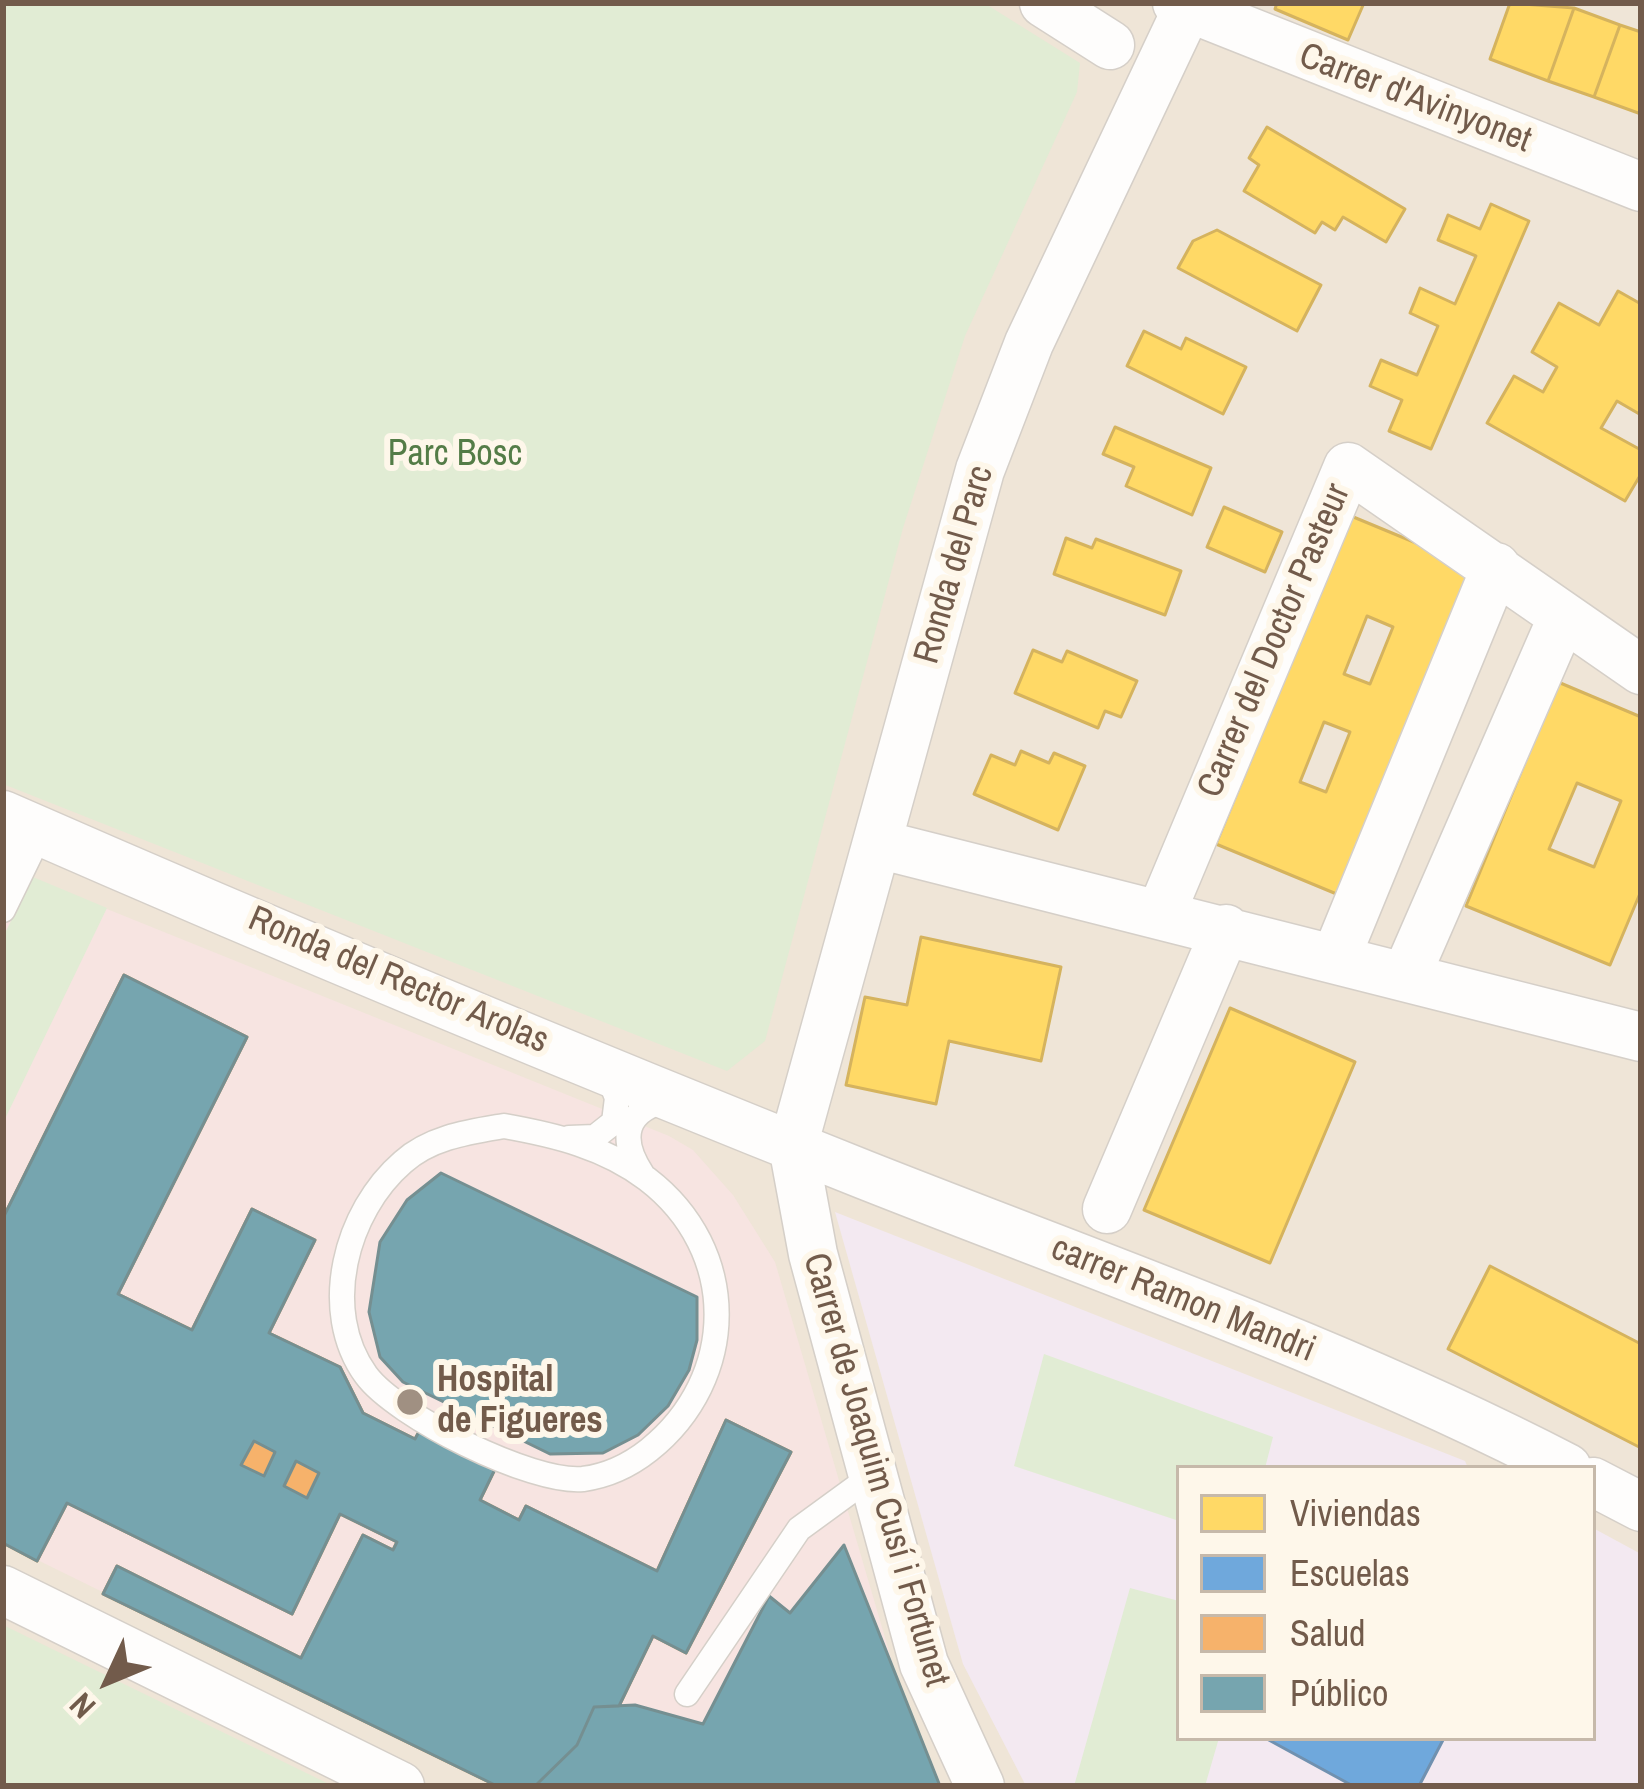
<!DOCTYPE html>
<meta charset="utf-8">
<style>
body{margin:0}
#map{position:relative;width:1644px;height:1789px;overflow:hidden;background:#f6f2e9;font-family:"Archivo Narrow",sans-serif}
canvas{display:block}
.frame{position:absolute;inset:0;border:6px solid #725b4b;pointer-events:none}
.legend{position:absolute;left:1176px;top:1465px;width:420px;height:276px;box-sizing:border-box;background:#fef7ea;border:3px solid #c6b9aa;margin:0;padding:15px 21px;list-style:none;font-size:36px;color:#725b4b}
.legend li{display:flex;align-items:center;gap:24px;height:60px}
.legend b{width:60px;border:3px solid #c6b9aa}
.north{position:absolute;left:48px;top:1621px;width:120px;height:120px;-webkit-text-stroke:9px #fef7ea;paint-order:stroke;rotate:226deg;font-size:33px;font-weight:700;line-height:48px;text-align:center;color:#725b4b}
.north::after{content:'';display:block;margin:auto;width:42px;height:54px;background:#725b4b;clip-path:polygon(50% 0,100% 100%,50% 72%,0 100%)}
</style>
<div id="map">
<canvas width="1644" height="1789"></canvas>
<div class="frame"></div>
<ul class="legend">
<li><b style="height:33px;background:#ffd966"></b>Viviendas</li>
<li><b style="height:33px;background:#6fa8dc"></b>Escuelas</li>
<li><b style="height:33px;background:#f6b26b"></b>Salud</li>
<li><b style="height:33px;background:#76a5af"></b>Público</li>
</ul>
<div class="north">N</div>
</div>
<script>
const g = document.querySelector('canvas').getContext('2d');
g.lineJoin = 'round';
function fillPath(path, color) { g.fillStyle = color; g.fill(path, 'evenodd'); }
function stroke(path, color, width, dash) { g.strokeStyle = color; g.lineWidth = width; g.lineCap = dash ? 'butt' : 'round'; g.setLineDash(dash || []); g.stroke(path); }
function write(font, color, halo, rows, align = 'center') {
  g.font = font + ' "Archivo Narrow",sans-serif'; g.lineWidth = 12; g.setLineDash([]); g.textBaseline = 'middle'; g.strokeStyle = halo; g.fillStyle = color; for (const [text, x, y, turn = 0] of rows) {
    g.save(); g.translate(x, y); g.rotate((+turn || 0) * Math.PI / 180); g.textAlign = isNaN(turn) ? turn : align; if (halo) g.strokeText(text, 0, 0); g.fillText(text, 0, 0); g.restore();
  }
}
fillPath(new Path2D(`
 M3,3H1641V1786H3ZM1179,1468H1593V1738H1179Z`), '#efe5d7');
fillPath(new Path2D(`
 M835,1212L1465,1461L1468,1468H1179V1738H1593V1528L1641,1554V1786H1026L963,1664Z`), '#f3e9f1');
fillPath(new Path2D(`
 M3,867L669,1136L693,1150L733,1195L775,1262L898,1682L942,1786H497L3,1543Z`), '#f7e4e1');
fillPath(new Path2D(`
 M3,3H984L1080,63L1077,92L965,336L903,528L765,1041L727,1071L3,784Z
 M33,877L107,908L3,1123V937Z
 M1044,1354L1273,1437L1265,1468H1179V1521L1014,1466Z
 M1130,1588L1179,1601V1738H1219L1205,1786H1074Z
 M3,1625L333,1786H3Z`), '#e1ecd4');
const homes = new Path2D(`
 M1277,3H1364L1348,40L1275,9Z
 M1510,3L1574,8L1548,81L1490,59Z
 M1574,8L1620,25L1594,97L1548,81Z
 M1620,25L1641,32V114L1594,97Z
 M1267,127L1405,209L1386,242L1343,217L1335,230L1322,222L1315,233L1244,191L1259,165L1249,158Z
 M1491,204L1529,221L1431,449L1389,431L1402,400L1370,386L1381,360L1417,375L1438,326L1410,313L1420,288L1455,304L1476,256L1438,240L1448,215L1480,229Z
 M1217,230L1321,285L1297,331L1178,268L1193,241Z
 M1618,291L1641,304V415L1617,401L1601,428L1641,450V474L1625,501L1487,423L1514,376L1543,392L1557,367L1532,352L1559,303L1599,325Z
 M1144,331L1181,349L1186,338L1246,367L1223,414L1127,366Z
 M1115,427L1211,468L1192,515L1126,486L1134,467L1103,454Z
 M1224,507L1282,532L1265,572L1207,547Z
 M1351,516L1474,567L1339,895L1216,844ZM1367,616L1393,627L1370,684L1344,674ZM1324,722L1350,732L1326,792L1300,782Z
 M1066,538L1092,548L1096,539L1181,571L1165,615L1054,574Z
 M1033,650L1062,662L1067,651L1137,681L1121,717L1105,711L1098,728L1015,693Z
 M1558,682L1641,717V891L1610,965L1466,906ZM1577,783L1621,801L1594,867L1549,849Z
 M1021,751L1049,763L1054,753L1085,766L1058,830L974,794L991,755L1015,765Z
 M921,937L1061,967L1041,1061L949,1041L936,1104L846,1085L865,997L907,1005Z
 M1230,1008L1355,1062L1270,1263L1144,1210Z
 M1490,1266L1641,1344V1448L1448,1349Z`);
fillPath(homes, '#ffd966');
stroke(homes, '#d5b35e', 3);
const schools = new Path2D(`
 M1444,1738L1419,1786H1353L1267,1739Z`);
fillPath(schools, '#6fa8dc');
stroke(schools, '#7091b0', 3);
const health = new Path2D(`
 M124,975L247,1037L118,1294L192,1330L252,1209L315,1240L269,1333L340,1367L363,1413L415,1439L421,1428L497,1465L480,1500L519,1520L526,1506L657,1571L726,1420L791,1452L686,1653L653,1636L619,1706L594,1707L577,1745L535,1786H497L103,1594L117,1566L301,1658L363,1535L393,1550L397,1542L340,1514L292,1614L67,1503L37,1561L3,1543V1218Z`);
fillPath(health, '#f6b26b');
stroke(health, '#ce9861', 3);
const public = new Path2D(`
 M124,975L247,1037L118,1294L192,1330L252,1209L315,1240L269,1333L340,1367L363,1413L415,1439L421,1428L497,1465L480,1500L519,1520L526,1506L657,1571L726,1420L791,1452L686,1653L653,1636L619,1706L594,1707L577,1745L535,1786H497L103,1594L117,1566L301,1658L363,1535L393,1550L397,1542L340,1514L292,1614L67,1503L37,1561L3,1543V1218ZM254,1441L275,1452L264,1476L241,1465ZM296,1461L319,1473L307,1498L284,1486Z
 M441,1173L697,1297V1340L689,1370L668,1406L638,1435L603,1453L550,1454L403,1382L380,1357L369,1312L380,1242L407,1200Z
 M844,1545L940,1786H535L577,1745L594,1707L635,1705L703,1724L769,1596L790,1613Z`);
fillPath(public, '#76a5af');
stroke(public, '#758f91', 3);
const lane = new Path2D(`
 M3,870L25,825
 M3,910L41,832
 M504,1126C555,1135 605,1147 647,1179C740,1250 739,1378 649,1450C630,1465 606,1476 583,1479C532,1484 396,1416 366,1375C319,1310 346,1211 403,1162C431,1137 469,1132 504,1126Z
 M569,1138L595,1137L614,1122L617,1098L607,1072
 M642,1174C619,1139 624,1110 668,1100
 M687,1694L799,1529L873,1475`);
const street = new Path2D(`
 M1044,3L1110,45
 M1177,3L1641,187
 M3,815C288,940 576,1060 865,1175C1100,1268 1341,1351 1567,1468
 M878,844L1641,1037
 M1161,913L1348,467L1641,670
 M1336,957L1496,567
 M1406,976L1563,616
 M1107,1209L1226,929
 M1593,1482L1641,1507
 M3,1590L400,1786
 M980,1786L924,1664L813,1254L793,1146L980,470L1029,343L1190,3`);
stroke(lane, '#d5cfc8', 27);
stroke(street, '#d5cfc8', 51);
stroke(lane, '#fefdfc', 24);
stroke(street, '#fefdfc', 48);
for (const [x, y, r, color] of [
 [410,1402,15,"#a09082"]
]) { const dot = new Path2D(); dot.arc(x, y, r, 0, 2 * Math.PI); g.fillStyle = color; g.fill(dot); stroke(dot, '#fef7ea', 4.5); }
write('36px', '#725b4b', '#fef7ea', [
 ["Carrer d'Avinyonet",1415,99,21],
 ["Ronda del Parc",955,565,-74],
 ["Carrer del Doctor Pasteur",1275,641,-67],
 ["Ronda del Rector Arolas",398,981,23],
 ["carrer Ramon Mandri",1183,1300,22],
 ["Carrer de Joaquim Cusí i Fortunet",875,1470,74]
]);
write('36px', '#547c47', '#fef7ea', [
 ["Parc Bosc",455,455]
]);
write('bold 36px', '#725b4b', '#fef7ea', [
 ["Hospital",437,1381],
 ["de Figueres",437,1422]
], 'left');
</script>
